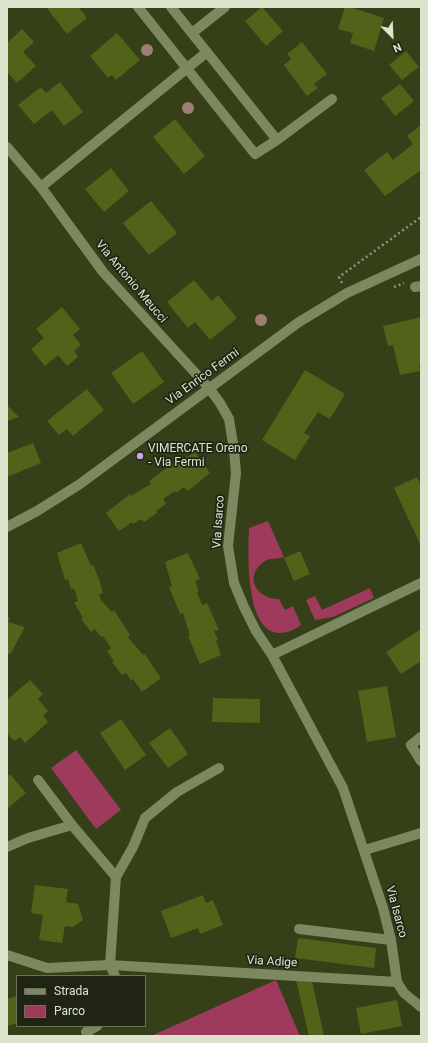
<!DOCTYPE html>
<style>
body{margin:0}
#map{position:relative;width:428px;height:1043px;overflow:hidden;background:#354018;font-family:Roboto,sans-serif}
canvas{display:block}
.frame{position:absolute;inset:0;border:8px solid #dce4ce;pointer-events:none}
.legend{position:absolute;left:16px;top:975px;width:130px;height:52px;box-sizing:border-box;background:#1f2413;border:1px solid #6b715e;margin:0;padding:5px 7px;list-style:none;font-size:12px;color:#dce4ce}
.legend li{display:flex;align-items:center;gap:8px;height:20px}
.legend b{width:20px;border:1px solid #6b715e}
.north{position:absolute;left:372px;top:16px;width:40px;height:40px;-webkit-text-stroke:3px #1f2413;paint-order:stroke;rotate:156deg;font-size:11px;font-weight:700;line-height:16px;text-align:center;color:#dce4ce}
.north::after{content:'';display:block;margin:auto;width:14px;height:18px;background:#dce4ce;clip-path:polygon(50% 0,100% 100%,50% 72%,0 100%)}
</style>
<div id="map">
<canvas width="428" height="1043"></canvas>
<div class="frame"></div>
<ul class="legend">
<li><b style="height:5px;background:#7c8960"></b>Strada</li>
<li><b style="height:11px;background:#9e3a5b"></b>Parco</li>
</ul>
<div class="north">N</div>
</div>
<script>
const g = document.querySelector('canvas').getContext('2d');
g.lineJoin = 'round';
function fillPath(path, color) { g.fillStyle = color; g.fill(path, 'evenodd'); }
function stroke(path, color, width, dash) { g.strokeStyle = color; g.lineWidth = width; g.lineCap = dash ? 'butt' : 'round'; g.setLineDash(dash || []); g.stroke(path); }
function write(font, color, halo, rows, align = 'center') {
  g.font = font + ' Roboto,sans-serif'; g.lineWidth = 3.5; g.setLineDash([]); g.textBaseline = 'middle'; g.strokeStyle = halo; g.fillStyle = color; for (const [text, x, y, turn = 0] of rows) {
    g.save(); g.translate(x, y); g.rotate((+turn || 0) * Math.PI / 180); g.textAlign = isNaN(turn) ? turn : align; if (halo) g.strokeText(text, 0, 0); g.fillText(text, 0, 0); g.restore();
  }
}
fillPath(new Path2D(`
 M268,521L284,557C277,560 269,556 261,564C244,579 259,600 279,599L285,610L293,606L301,625C297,628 292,631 287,632C244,644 248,551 249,528Z
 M370,588L374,598L333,617L315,620L306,600L315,596L322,610Z
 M76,750L121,810L96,829L51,768Z
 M276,980L300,1036H151Z`), '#9e3a5b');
fillPath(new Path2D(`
 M46,7H81L79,8L87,18L67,34Z
 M262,7L283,31L266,46L245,21Z
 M345,7H350L384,18L374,51L350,43L353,33L338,29Z
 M22,29L34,42L23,52L36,66L17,83L7,72V43Z
 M117,33L140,60L116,80L112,75L108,78L90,56Z
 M302,42L327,74L314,84L318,88L307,96L284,65L291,59L287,54Z
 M406,51L419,67L402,80L389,65Z
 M60,82L83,112L64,126L52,110L34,124L18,105L41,87L46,93Z
 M400,84L414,101L395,116L381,98Z
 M175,119L205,156L184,174L153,137Z
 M421,125V170L385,196L364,170L387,152L393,160L413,144L407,136Z
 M111,168L129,191L104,212L85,189Z
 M151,201L177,233L149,255L123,223Z
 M194,280L212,301L218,295L237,318L210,340L195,322L188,328L167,302Z
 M62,307L80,329L73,335L81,345L74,351L78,357L67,366L58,355L45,366L31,349L44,338L36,329Z
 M421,317V364H419L420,371L400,375L393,345L388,346L383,326Z
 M142,351L164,382L133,404L111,373Z
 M305,370L345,394L330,419L318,412L304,433L310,436L295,460L262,440Z
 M87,389L104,410L73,436L67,429L59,435L47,421Z
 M7,405L19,417L7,421Z
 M33,443L41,463L7,477V453Z
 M195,452L210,473L188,491L184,487L176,493L175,491L163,499L166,504L156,511L157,513L144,522L141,519L133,524L132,522L119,531L106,513L130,494L131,496L151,484L149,481L173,463L174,465Z
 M417,477L421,486V546L394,488Z
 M81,543L91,566L93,565L99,579L103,593L99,595L101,600L112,612L114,610L130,635L128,637L143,655L144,653L161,678L142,692L133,679L131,680L126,673L122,675L112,662L114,661L107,651L111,648L103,636L101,637L95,629L91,632L81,619L83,618L74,602L78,601L74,588L71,589L68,579L65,580L57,553Z
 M300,551L310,574L294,581L284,558Z
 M188,553L200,579L195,581L199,591L197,592L202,605L207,603L219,630L214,631L218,640L216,641L221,655L200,664L188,636L190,635L183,613L180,614L169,587L172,586L165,562Z
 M7,616L10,618L8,622L25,627L11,653L7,655Z
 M421,629V661L401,674L386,652Z
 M30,680L43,694L38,699L48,711L43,716L48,722L25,743L20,737L14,741L7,733V700Z
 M387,686L396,737L367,742L358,691Z
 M213,698L260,699V723L212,722Z
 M121,719L146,755L125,770L100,733Z
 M170,728L188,754L168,768L149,743Z
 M10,774L26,793L7,809V777Z
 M35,885L68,889L66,902L78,904L83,920L73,927L65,926L62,943L39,940L43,915L31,913Z
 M203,895L206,903L213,900L223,925L200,934L198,928L171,938L161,911Z
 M298,938L376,948L374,968L295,958Z
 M296,980L312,981L324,1036H309Z
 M17,996V1023L7,1026V999Z
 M397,1000L402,1026L361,1034L356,1008Z`), '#506318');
stroke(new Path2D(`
 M342,283L339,277L421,217
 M394,287L404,283`), '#8e9779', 2.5, [2, 3]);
stroke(new Path2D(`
 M138,7L255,154L277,140L171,7
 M192,33L225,7
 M277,140L332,99
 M7,147L41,187L103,272L209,388L220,403L229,419L234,450L236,473L228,546L234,583L244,607L256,631L272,655L343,788L383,908L391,940L397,982
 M41,187L207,52
 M415,287L421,286
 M7,527L37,511L80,484L299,322L347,293L421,259
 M272,655L421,583
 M421,737L411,745L421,761
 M38,780L72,825L116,877
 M7,847L28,838L72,825
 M365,850L421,833
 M299,929L391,940
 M7,955L47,968L110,965L397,982L404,993L421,1007
 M115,976L110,965L116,877L133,847L145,818L177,792L219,768
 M88,1036L86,1032L97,1026`), '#7c8960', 10);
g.fillStyle = '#9d7e74';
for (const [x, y] of [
 [147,50],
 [188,108],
 [261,320]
]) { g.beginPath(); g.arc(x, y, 6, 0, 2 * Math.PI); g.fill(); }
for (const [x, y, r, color] of [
 [140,456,4,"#c5a7f1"]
]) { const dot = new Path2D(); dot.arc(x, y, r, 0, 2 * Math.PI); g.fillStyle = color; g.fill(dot); stroke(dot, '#1f2413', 1.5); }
write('12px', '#dce4ce', '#1f2413', [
 ["Via Antonio Meucci",131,282,50],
 ["Via Enrico Fermi",203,377,-36],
 ["Via Isarco",219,522,-86],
 ["Via Isarco",396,912,75],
 ["Via Adige",272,962,3]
]);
write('12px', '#dce4ce', '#1f2413', [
 ["VIMERCATE Oreno",148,449],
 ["- Via Fermi",148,463]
], 'left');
</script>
